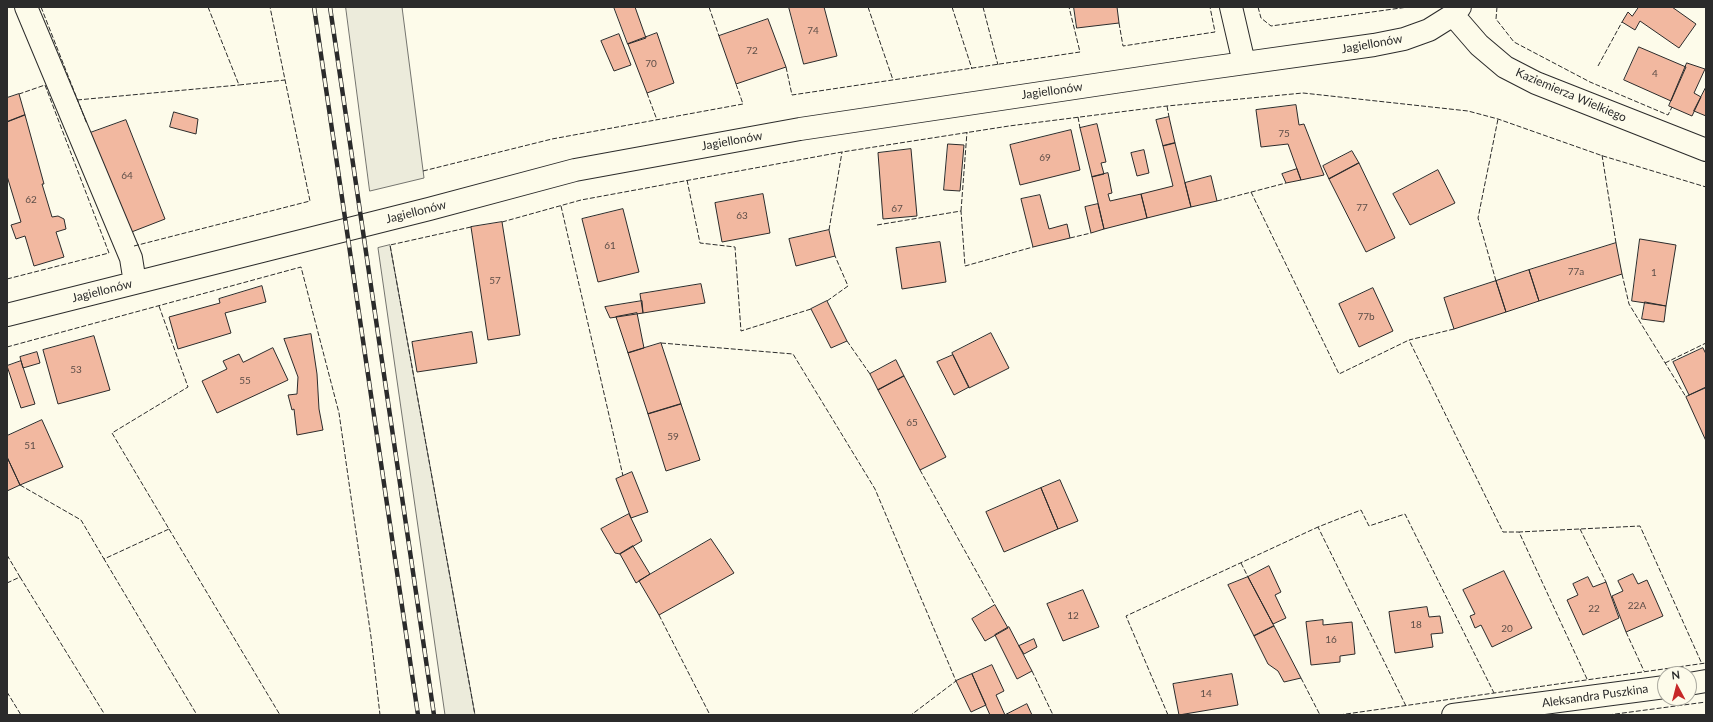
<!DOCTYPE html>
<meta charset="utf-8">
<style>
body{margin:0}
#map{position:relative;width:1713px;height:722px;overflow:hidden;background:#fdfbea;font-family:Lato,sans-serif}
canvas{display:block}
.frame{position:absolute;inset:0;border:8px solid #2b2b2b;pointer-events:none}
.north{position:absolute;left:1657px;top:666px;width:40px;height:40px;box-sizing:border-box;background:#fdfbea;border:1px solid #a9a89e;border-radius:50%;rotate:353deg;font-size:11px;font-weight:700;line-height:16px;text-align:center;color:#2b2b2b}
.north::after{content:'';display:block;margin:auto;width:14px;height:18px;background:#c62828;clip-path:polygon(50% 0,100% 100%,50% 72%,0 100%)}
</style>
<div id="map">
<canvas width="1713" height="722"></canvas>
<div class="frame"></div>
<div class="north">N</div>
</div>
<script>
const g = document.querySelector('canvas').getContext('2d');
g.lineJoin = 'round';
function fillPath(path, color) { g.fillStyle = color; g.fill(path, 'evenodd'); }
function stroke(path, color, width, dash) { g.strokeStyle = color; g.lineWidth = width; g.lineCap = dash ? 'butt' : 'round'; g.setLineDash(dash || []); g.stroke(path); }
function write(font, color, halo, rows, align = 'center') {
  g.font = font + ' Lato,sans-serif'; g.lineWidth = 3; g.setLineDash([]); g.textBaseline = 'middle'; g.strokeStyle = halo; g.fillStyle = color; for (const [text, x, y, turn = 0] of rows) {
    g.save(); g.translate(x, y); g.rotate((+turn || 0) * Math.PI / 180); g.textAlign = isNaN(turn) ? turn : align; if (halo) g.strokeText(text, 0, 0); g.fillText(text, 0, 0); g.restore();
  }
}
const green = new Path2D(`
 M346,7H402L424,178L370,191Z
 M390,245L475,715H445L378,248Z`);
fillPath(green, '#ecebdb');
stroke(green, '#74746e', 1);
const building = new Path2D(`
 M614,7H635L646,38L628,44Z
 M789,7H824L837,56L804,64Z
 M1074,7H1117L1119,23L1077,28Z
 M1639,7H1672L1696,24L1679,48L1640,21L1635,30L1622,22L1628,12L1632,16Z
 M768,19L786,67L736,84L719,36Z
 M657,33L674,83L647,93L628,44Z
 M619,34L631,65L614,71L601,41Z
 M1639,47L1686,67L1671,101L1624,80Z
 M1687,63L1705,69L1694,93L1701,97L1692,116L1669,106Z
 M1706,87V116L1694,111Z
 M19,94L25,115L7,122V98Z
 M1296,105L1299,125L1304,124L1324,175L1301,180L1288,144L1261,147L1256,110Z
 M174,112L198,119L196,134L170,127Z
 M25,115L44,184H42L52,217L58,216L64,219L66,229L56,232L64,257L34,266L25,236L16,239L11,225L21,222L7,176V122Z
 M1169,117L1175,143L1163,146L1156,120Z
 M126,120L165,219L129,233L90,133Z
 M1097,124L1106,162L1101,163L1104,174L1092,177L1080,128Z
 M1071,130L1080,170L1020,185L1010,145Z
 M1175,143L1191,207L1147,218L1141,194L1173,186L1163,146Z
 M948,144L964,145L960,191L944,190Z
 M911,149L917,216L883,219L878,153Z
 M1144,150L1149,173L1137,176L1131,153Z
 M1352,151L1359,163L1329,179L1323,166Z
 M1359,163L1395,238L1366,252L1329,179Z
 M1297,169L1301,180L1286,183L1282,174Z
 M1438,170L1455,203L1410,225L1393,194Z
 M1108,173L1112,193L1108,194L1110,201L1141,194L1147,218L1104,229L1092,177Z
 M1211,176L1217,201L1191,207L1185,183Z
 M763,194L770,233L722,242L715,203Z
 M1040,195L1049,229L1067,224L1070,238L1033,247L1021,199Z
 M1098,204L1104,229L1091,233L1085,207Z
 M623,209L639,272L598,282L582,219Z
 M502,222L520,335L488,340L471,227Z
 M829,230L835,256L796,266L789,239Z
 M1640,239L1676,245L1666,306L1632,301Z
 M940,242L946,282L902,289L896,248Z
 M1616,243L1622,274L1539,301L1529,270Z
 M1529,270L1539,301L1506,312L1496,281Z
 M1496,281L1506,312L1454,329L1444,298Z
 M701,284L705,303L643,313L640,294Z
 M262,286L266,302L225,313L231,333L178,349L169,317L220,303L219,299Z
 M1373,288L1393,331L1359,347L1339,304Z
 M642,301L643,313L610,318L605,307Z
 M827,301L847,341L831,348L811,309Z
 M1645,302L1666,306L1664,322L1642,319Z
 M637,313L644,348L628,353L616,317Z
 M472,332L477,363L417,372L412,342Z
 M991,333L1009,368L969,388L952,353Z
 M311,334L317,374L319,409L323,430L297,435L294,409L292,410L288,395L297,394L298,377L284,339Z
 M94,336L110,390L58,404L43,350Z
 M661,343L681,404L648,414L628,353Z
 M273,348L288,380L217,413L202,381L227,369L223,361L239,354L243,362Z
 M1703,348L1706,354V387L1689,395L1673,362Z
 M37,352L40,363L23,368L20,357Z
 M953,355L969,387L954,395L937,362Z
 M896,360L904,376L878,390L870,374Z
 M21,361L35,404L21,408L7,366Z
 M904,376L946,457L920,470L878,390Z
 M1706,388V441L1686,397Z
 M681,404L700,460L666,471L648,414Z
 M42,420L63,467L20,485L7,457V436Z
 M7,457L20,485L7,491Z
 M632,472L648,512L631,518L616,479Z
 M1060,480L1078,521L1058,529L1041,488Z
 M1041,488L1058,529L1004,552L986,512Z
 M629,514L642,541L620,554L615,553L601,529Z
 M711,539L734,573L659,615L639,581Z
 M633,546L650,574L636,583L620,554Z
 M1269,566L1281,592L1275,595L1286,618L1273,624L1248,577Z
 M1504,571L1532,628L1492,647L1481,625L1475,628L1470,616L1475,614L1463,590Z
 M1633,574L1638,584L1647,580L1663,616L1626,632L1612,596L1623,591L1618,581Z
 M1248,577L1274,626L1254,636L1228,585Z
 M1588,577L1593,587L1606,582L1619,618L1583,635L1567,600L1578,595L1573,584Z
 M1083,590L1099,627L1063,641L1047,604Z
 M995,605L1008,628L985,641L972,619Z
 M1427,607L1429,617L1440,616L1443,633L1431,634L1433,647L1395,653L1389,612Z
 M1323,620V625L1352,622L1355,654L1340,656V662L1311,665L1306,622Z
 M1274,626L1301,678L1284,682L1278,671L1268,664L1254,636Z
 M1009,627L1032,671L1017,679L995,635Z
 M1034,639L1037,647L1024,654L1019,646Z
 M992,665L1004,691L996,695L1005,715H990L972,674Z
 M972,674L986,705L971,712L956,681Z
 M1232,674L1238,705L1179,715L1173,684Z
 M1027,704L1032,715H1005Z`);
fillPath(building, '#f2b8a0');
stroke(building, '#2b2b2b', 1);
const minor = new Path2D(`
 M26,7L131,258L135,283
 M1231,7L1244,63
 M1453,15L1479,45L1505,67L1536,83L1706,150
 M7,315L429,209L575,170L800,129L1195,70L1374,45L1404,39L1429,30L1453,15L1460,7
 M1689,684L1706,681
 M1453,715L1665,687`);
stroke(minor, '#2b2b2b', 24);
stroke(minor, '#fdfbea', 22);
const rail = new Path2D(`
 M314,7L418,715
 M330,7L434,715`);
stroke(rail, '#2b2b2b', 4.5);
stroke(rail, '#fdfbea', 3, [9]);
stroke(new Path2D(`
 M41,7L87,124
 M208,7L239,85L285,80
 M709,7L719,36
 M868,7L893,80
 M952,7L972,69
 M983,7L998,65
 M1258,7L1261,18L1271,26L1408,7
 M1497,7L1496,19L1514,42L1590,82L1668,115L1672,107
 M1119,23L1123,46L1215,32L1210,7
 M1598,66L1622,22
 M786,67L792,95L1080,52L1069,7
 M647,93L657,120
 M77,100L239,85
 M1167,106L1169,117
 M1078,117L1080,128
 M1602,155L1616,243
 M423,171L552,139L743,104L736,84
 M687,180L700,243L735,247L741,331L811,309
 M1251,192L1339,374L1409,340
 M1217,201L1286,183
 M561,206L623,476
 M961,211L967,132
 M502,222L581,200L842,152L1009,126L1167,106L1303,93L1468,111L1498,119L1603,156L1706,187
 M877,225L961,211L965,266L1033,247
 M471,227L390,245L475,715
 M829,230L842,152
 M1070,238L1091,233
 M134,246L310,201L270,7
 M1622,274L1629,304L1686,397
 M7,279L109,253L45,85L19,94
 M1496,281L1478,218L1498,119
 M827,301L848,286L835,256
 M159,306L188,387L112,433L169,529L104,559L197,715
 M1454,329L1409,340L1503,532H1519
 M847,341L870,374
 M661,343L793,354L875,489L956,681L911,715
 M7,347L301,267L339,413L371,637L380,715
 M1665,363L1706,343
 M920,470L995,605
 M20,485L81,520L104,559
 M169,529L280,715
 M1580,529L1606,582
 M7,555L20,577L7,583
 M1241,563L1248,577
 M20,577L105,715
 M659,615L710,715
 M1626,632L1644,671
 M1032,671L1053,715
 M1301,678L1320,715
 M1587,679L1519,532L1640,526L1702,664
 M7,692L21,715
 M1406,706L1318,527L1361,510L1369,526L1405,514L1494,693
 M1168,715L1126,616L1318,527
 M1339,715L1706,663
 M1608,715L1706,702`), '#2b2b2b', 1, [5, 2]);
write('10px', '#5d4e48', null, [
 ["74",813,31],
 ["72",752,51],
 ["70",651,64],
 ["4",1655,74],
 ["75",1284,134],
 ["69",1045,158],
 ["64",127,176],
 ["62",31,200],
 ["77",1362,208],
 ["67",897,209],
 ["63",742,216],
 ["61",610,246],
 ["77a",1576,272],
 ["1",1654,273],
 ["57",495,281],
 ["77b",1366,317],
 ["53",76,370],
 ["55",245,381],
 ["65",912,423],
 ["59",673,437],
 ["51",30,446],
 ["22A",1637,606],
 ["22",1594,609],
 ["12",1073,616],
 ["18",1416,625],
 ["20",1507,629],
 ["16",1331,640],
 ["14",1206,694]
]);
write('12px', '#2b2b2b', '#fdfbea', [
 ["Jagiellonów",1372,44,-10],
 ["Jagiellonów",1052,91,-8],
 ["Kaziemierza Wielkiego",1571,95,23],
 ["Jagiellonów",732,141,-10],
 ["Jagiellonów",416,212,-14],
 ["Jagiellonów",102,291,-14],
 ["Aleksandra Puszkina",1595,696,-8]
]);
</script>
